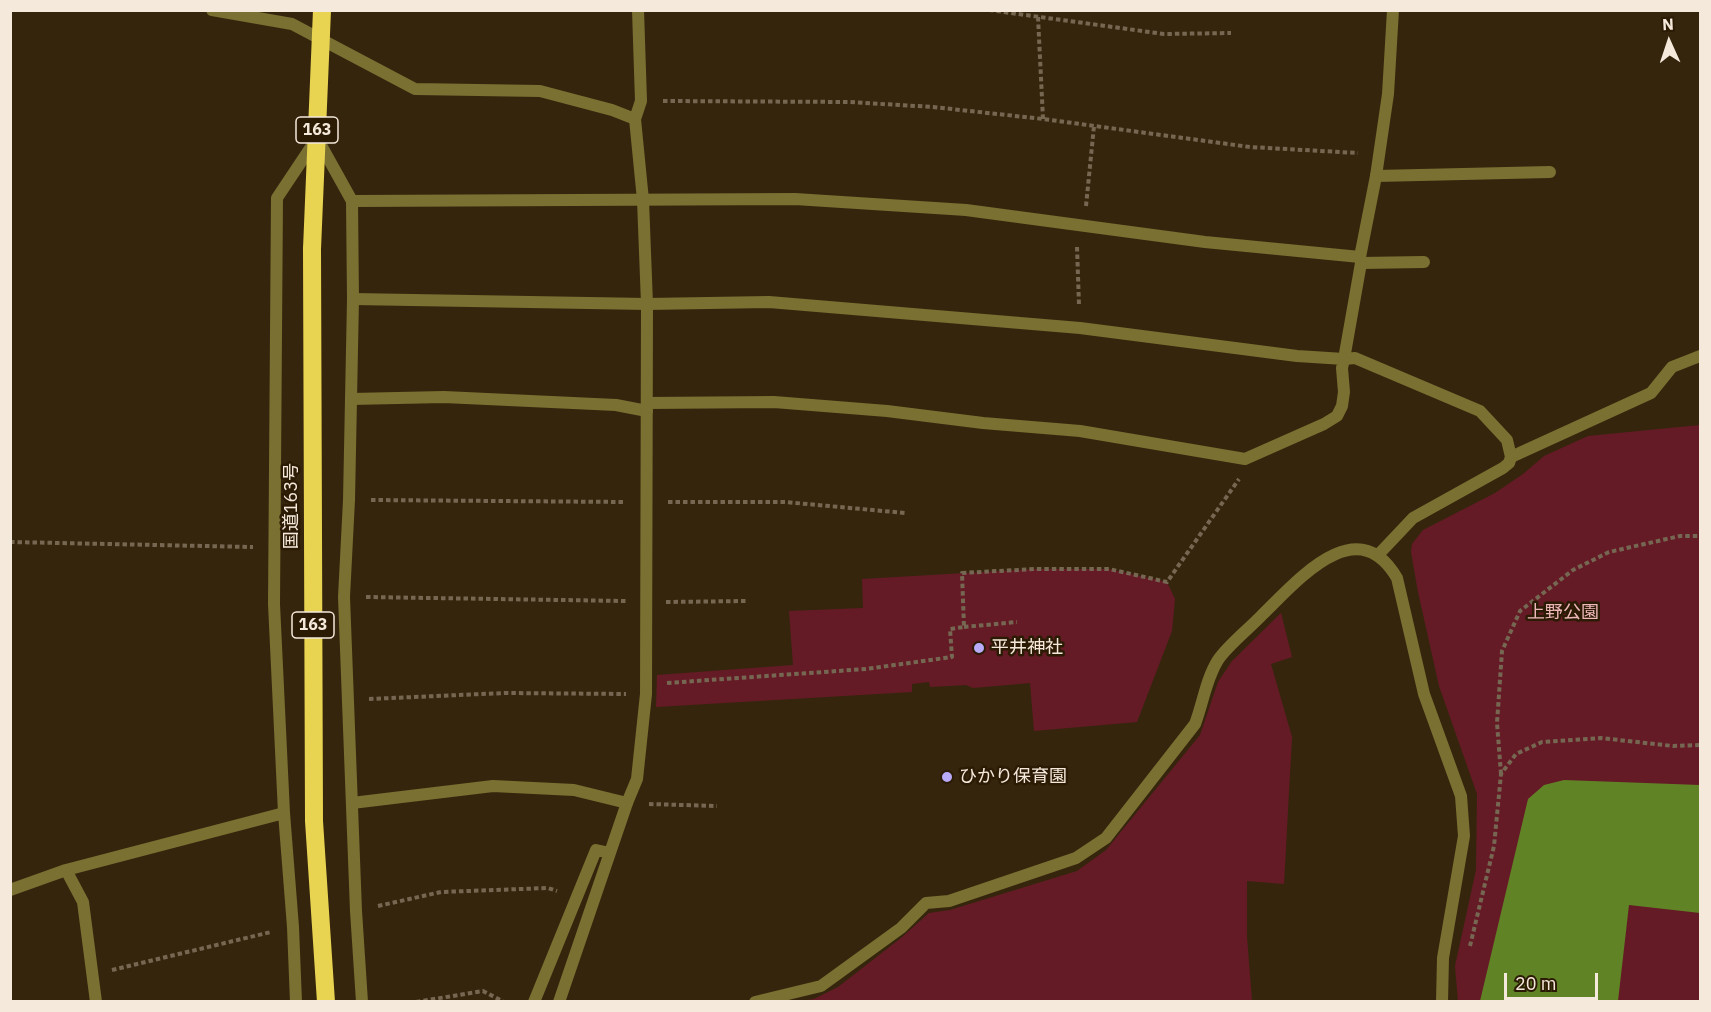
<!DOCTYPE html>
<meta charset="utf-8">
<style>
body{margin:0}
#map{position:relative;width:1711px;height:1012px;overflow:hidden;background:#36250d;font-family:"IBM Plex Sans",sans-serif}
canvas{display:block}
.frame{position:absolute;inset:0;border:12px solid #f5e9db;pointer-events:none}
.north{position:absolute;left:1639px;top:12px;width:60px;height:60px;-webkit-text-stroke:4px #2c1b04;paint-order:stroke;rotate:357deg;font-size:16px;font-weight:700;line-height:24px;text-align:center;color:#f5e9db}
.north::after{content:'';display:block;margin:auto;width:21px;height:27px;background:#f5e9db;clip-path:polygon(50% 0,100% 100%,50% 72%,0 100%)}
.scale{position:absolute;left:1504px;top:973px;width:94px;height:27px;box-sizing:border-box;border:3px solid #f5e9db;border-top:0;padding-left:8px;font-size:18px;line-height:21px;white-space:nowrap;color:#f5e9db;-webkit-text-stroke:4px #2c1b04;paint-order:stroke}
</style>
<div id="map">
<canvas width="1711" height="1012"></canvas>
<div class="frame"></div>
<div class="north">N</div>
<div class="scale">20 m</div>
</div>
<script>
const g = document.querySelector('canvas').getContext('2d');
g.lineJoin = 'round';
function fillPath(path, color) { g.fillStyle = color; g.fill(path, 'evenodd'); }
function stroke(path, color, width, dash) { g.strokeStyle = color; g.lineWidth = width; g.lineCap = dash ? 'butt' : 'round'; g.setLineDash(dash || []); g.stroke(path); }
function write(font, color, halo, rows, align = 'center') {
  g.font = font + ' "IBM Plex Sans","Noto Sans JP",sans-serif'; g.lineWidth = 5; g.setLineDash([]); g.textBaseline = 'middle'; g.strokeStyle = halo; g.fillStyle = color; for (const [text, x, y, turn = 0] of rows) {
    g.save(); g.translate(x, y); g.rotate((+turn || 0) * Math.PI / 180); g.textAlign = isNaN(turn) ? turn : align; if (halo) g.strokeText(text, 0, 0); g.fillText(text, 0, 0); g.restore();
  }
}
fillPath(new Path2D(`
 M1700,425V1001H1458L1455,966L1476,870L1477,794L1439,686L1418,592L1411,552L1412,544L1423,530L1495,493L1523,474L1544,456L1588,436Z
 M1035,569H1109L1167,582L1175,599L1172,631L1137,722L1034,731L1030,683L973,688L966,685L930,687L929,682L912,684V692L656,707L657,675L793,665L789,611L863,608L862,579Z
 M1281,613L1292,657L1271,664L1292,737L1284,884L1247,881V937L1252,1001H801L814,999L838,987L901,938L929,913L950,910L1077,871L1106,850L1200,735L1218,682L1232,661Z`), '#651b26');
fillPath(new Path2D(`
 M1564,780L1700,785V913L1629,905L1618,1001H1480L1528,799L1544,785Z`), '#608326');
stroke(new Path2D(`
 M989,10L1164,34L1231,33
 M1038,17L1043,119
 M663,101L849,102L933,107L1043,119L1250,147L1358,153
 M1086,206L1094,126
 M1077,247L1079,305
 M371,500L624,502
 M668,502H785L905,513
 M10,542L253,547
 M366,597L626,601
 M666,602L748,601
 M964,627L1017,622
 M667,683L866,669L952,657L950,629L964,627L962,573L1035,569H1109L1167,582L1239,479
 M369,699L505,693L626,694
 M1501,774L1497,723L1502,651L1520,611L1573,570L1609,552L1680,536H1700
 M649,804L717,806
 M378,906L441,892L548,888L557,891
 M1470,946L1494,846L1501,774L1516,754L1542,742L1601,738L1673,746L1700,745
 M112,970L271,932
 M416,1002L483,991L504,1002`), '#766752', 4, [4.5, 3]);
stroke(new Path2D(`
 M1376,176L1550,172
 M352,201L795,199L966,210L1205,242L1360,257
 M1361,263L1424,262
 M353,299L647,304L769,302L1080,328L1297,356L1344,359L1342,368L1344,392L1342,406L1337,416L1324,424L1245,459L1080,431L983,423L887,411L774,402L647,403
 M351,399L444,397L616,405L647,411
 M1511,457L1651,393L1672,367L1700,356
 M352,803L493,786L574,790L627,803`), '#7a7032', 12);
stroke(new Path2D(`
 M212,10L292,24L415,89L540,91L612,110L635,119L643,200L647,304L646,694L637,779L627,803L559,1002
 M635,119L641,101L638,10
 M1378,555L1413,518L1503,468L1509,463L1511,457L1507,440L1480,411L1355,358L1344,359L1361,263L1360,257L1376,176L1388,94L1393,10
 M66,870L83,902L96,1002
 M10,890L66,870L284,813
 M296,1002L293,927L284,813L274,604L277,198L317,138L352,201L353,299L349,500L344,597L356,911L362,1002
 M534,1002L596,850L610,853
 M755,1002L821,986L901,928L926,903L949,901L1076,858L1106,838L1195,724C1203,703 1206,679 1218,660C1227,646 1251,627 1263,614C1298,580 1357,510 1397,578L1424,694L1461,796L1464,836L1443,958L1442,1002`), '#7a7032', 12);
stroke(new Path2D(`
 M312,249L322,10`), '#e9d451', 18);
stroke(new Path2D(`
 M312,249L314,821L326,1002`), '#e9d451', 18);
for (const [x, y, r, color] of [
 [979,648,6,"#b9abf7"],
 [947,777,6,"#b9abf7"]
]) { const dot = new Path2D(); dot.arc(x, y, r, 0, 2 * Math.PI); g.fillStyle = color; g.fill(dot); stroke(dot, '#2c1b04', 2); }
for (const [x, y, w] of [
 [317,130,42],
 [313,625,42]
]) { const box = new Path2D(); box.roundRect(x - w / 2, y - 13, w, 26, 4.5); g.fillStyle = '#2c1b04'; g.fill(box); stroke(box, '#f5e9db', 1.5); }
write('bold 16px', '#f5e9db', null, [
 ["163",317,130],
 ["163",313,625]
]);
write('18px', '#f5e9db', '#2c1b04', [
 ["国道163号",292,506,-90]
]);
write('18px', '#eeb8ba', '#2c1b04', [
 ["上野公園",1563,613]
]);
write('18px', '#f5e9db', '#2c1b04', [
 ["平井神社",991,648],
 ["ひかり保育園",959,777]
], 'left');
</script>
